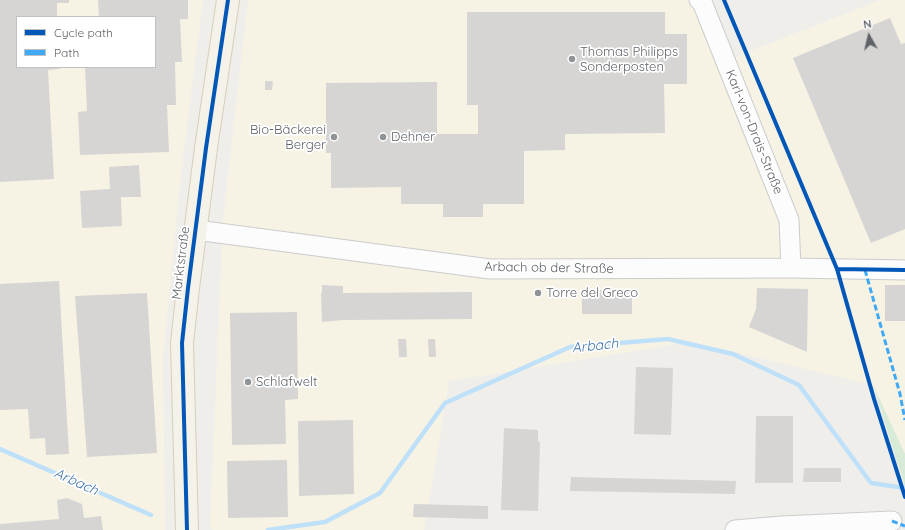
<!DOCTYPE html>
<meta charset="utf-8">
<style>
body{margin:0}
#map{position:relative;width:905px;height:530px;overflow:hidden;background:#efeeea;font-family:Quicksand,sans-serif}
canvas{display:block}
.legend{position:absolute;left:16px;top:16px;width:140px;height:52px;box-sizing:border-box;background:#fff;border:1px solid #bfc1c3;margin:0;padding:5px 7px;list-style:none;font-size:12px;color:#5f6368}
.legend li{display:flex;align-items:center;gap:8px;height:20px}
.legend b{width:20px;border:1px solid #bfc1c3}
.north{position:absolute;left:849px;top:16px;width:40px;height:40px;-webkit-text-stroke:3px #fff;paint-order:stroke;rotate:352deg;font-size:11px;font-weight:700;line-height:16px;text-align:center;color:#5f6368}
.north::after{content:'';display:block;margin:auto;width:14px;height:18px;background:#5f6368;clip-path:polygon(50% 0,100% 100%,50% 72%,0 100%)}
</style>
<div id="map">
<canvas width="905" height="530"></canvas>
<ul class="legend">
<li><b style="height:5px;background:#0057b8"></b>Cycle path</li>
<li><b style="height:5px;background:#3fa9f5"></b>Path</li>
</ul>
<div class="north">N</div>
</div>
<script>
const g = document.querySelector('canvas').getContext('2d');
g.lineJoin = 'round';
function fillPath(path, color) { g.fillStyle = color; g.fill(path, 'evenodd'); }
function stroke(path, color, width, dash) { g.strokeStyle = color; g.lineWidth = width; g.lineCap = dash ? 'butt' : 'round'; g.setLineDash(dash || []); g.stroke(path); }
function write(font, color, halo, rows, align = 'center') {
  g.font = font + ' Quicksand,sans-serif'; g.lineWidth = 3.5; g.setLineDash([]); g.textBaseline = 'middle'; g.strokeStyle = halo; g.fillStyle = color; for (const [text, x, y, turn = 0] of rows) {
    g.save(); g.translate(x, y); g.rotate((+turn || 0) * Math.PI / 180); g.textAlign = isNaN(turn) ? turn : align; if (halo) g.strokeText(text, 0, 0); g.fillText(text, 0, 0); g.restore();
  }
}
fillPath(new Path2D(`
 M0,0H203L181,174L163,358L165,530H0ZM17,17H155V67H17Z
 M248,0H710L735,57L880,0H905V454L873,385L692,342L449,381L424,530H212L210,525L223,219Z`), '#f7f3e4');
fillPath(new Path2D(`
 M873,385L905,454V487Z`), '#d8ebd6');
stroke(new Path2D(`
 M0,449L151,515
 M268,530L325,522L380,493L445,403L570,347L668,339L733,354L799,385L871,483L905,488`), '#bfe0f9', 4.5);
fillPath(new Path2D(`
 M0,0H69V3H57V17H17V67H60V69L48,70L54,179L0,182Z
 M98,0H188V19H180L182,62H175L176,105H167L169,152L80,155L78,112L87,111L85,67H155V17H99Z
 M467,12H665V34H687V84H664L665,133L565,134V150L524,151V204H483V217H443V204H401V187L331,188V153H326V83L437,82V134H478V105H467Z
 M890,18L901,44L905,43V229L871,243L793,58Z
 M265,81H273L272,90H265Z
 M139,165L141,197H121L122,226L82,228L80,191L110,189L109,167Z
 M59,281L69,454L46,455L45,438L30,439L28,409L0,410V284Z
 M322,285L343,286V293L472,292V319L343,320L322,322L321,293H322Z
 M885,285H905V321H885Z
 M757,288L808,289L807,352L749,327L756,309Z
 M582,290H632V314H582Z
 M147,293L157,453L87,457L75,296Z
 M297,312L298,399L285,400L286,444L232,445L230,313Z
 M398,339H406L407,357H399Z
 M428,339H435L436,357H429Z
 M636,367L673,368L671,435L634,434Z
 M756,416H793V483H755Z
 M353,420L354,494L299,496L298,421Z
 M504,428L538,430V442H540L538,511L501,510Z
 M287,460L288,517L228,518L227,461Z
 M804,468H841V482H803Z
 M571,477L736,481L735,494L570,491Z
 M67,498L82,504L84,518L101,516L103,530H0V524L59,519L57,500Z
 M414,504L488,506V519L413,517Z`), '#d6d5d3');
const minor = new Path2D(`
 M699,0L702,2L789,220L791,268
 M196,230L490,269L791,268L905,270
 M735,530L782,526L892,521`);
const major = new Path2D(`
 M187,530L182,343L188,288L206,148L228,0`);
stroke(minor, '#cbcccc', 21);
stroke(major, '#d7ceb8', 24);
stroke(minor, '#fdfcfc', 19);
stroke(major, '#f4f2e9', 22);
stroke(new Path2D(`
 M865,270L900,394L905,420
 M892,521L905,526`), '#3fa9f5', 3, [6, 3]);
stroke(new Path2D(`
 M724,0L837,269L874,399L905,497
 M837,269L905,270
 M187,530L182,343L188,288L206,148L228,0`), '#0057b8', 4);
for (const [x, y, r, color] of [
 [572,59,4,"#919496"],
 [334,137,4,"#919496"],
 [383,137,4,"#919496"],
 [538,293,4,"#919496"],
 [248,382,4,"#919496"]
]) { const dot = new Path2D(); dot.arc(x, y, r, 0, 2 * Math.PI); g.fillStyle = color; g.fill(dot); stroke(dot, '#fff', 1.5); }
write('13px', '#5f6368', '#fff', [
 ["Thomas Philipps",580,52],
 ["Sonderposten",580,67],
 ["Bio-Bäckerei",326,130,"right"],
 ["Berger",326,145,"right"],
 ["Dehner",391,137],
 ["Torre del Greco",546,293],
 ["Schlafwelt",256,382]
], 'left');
write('13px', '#5f6368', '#fff', [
 ["Karl-von-Drais-Straße",754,132,68],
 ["Marktstraße",181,263,-83],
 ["Arbach ob der Straße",549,268,1]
]);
write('italic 14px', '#4174aa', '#fff', [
 ["Arbach",595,346,-6],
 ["Arbach",76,482,24]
]);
</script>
